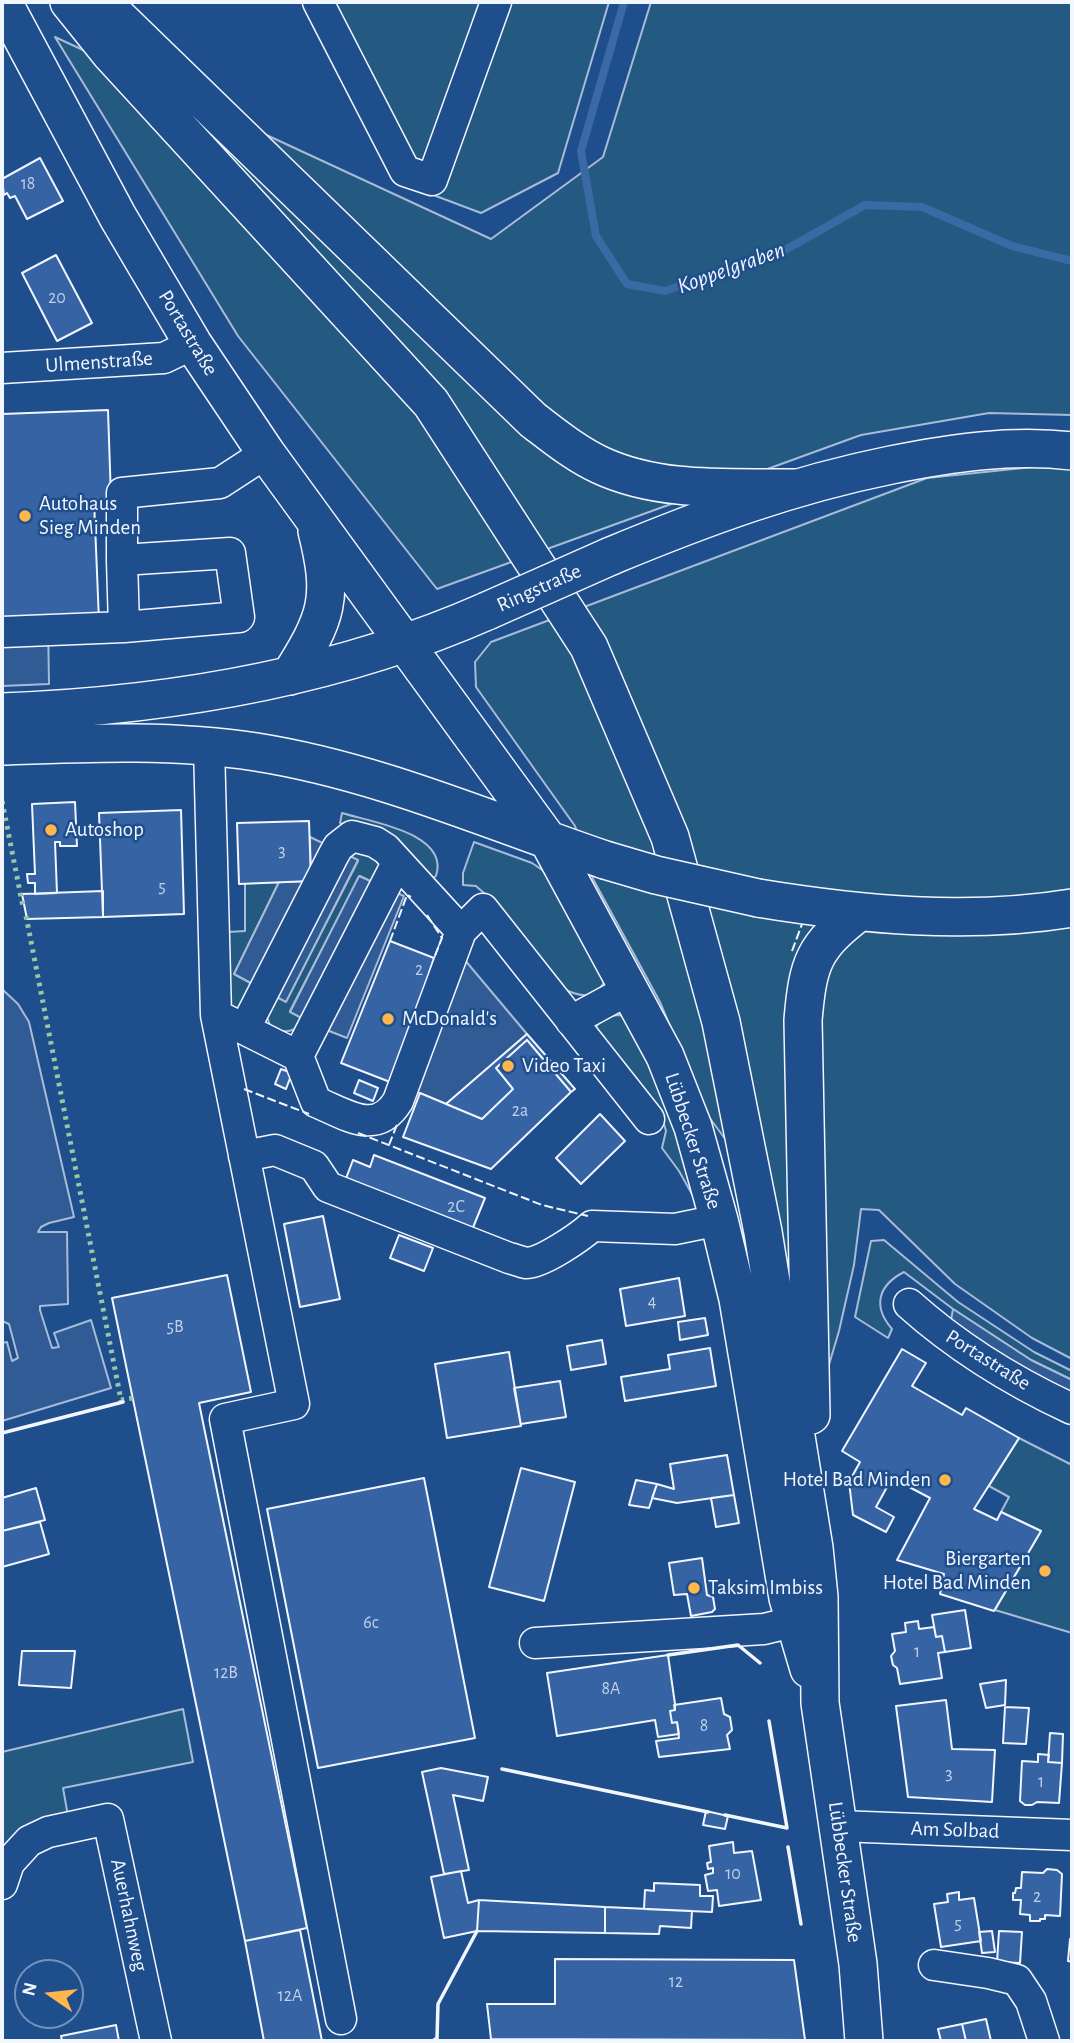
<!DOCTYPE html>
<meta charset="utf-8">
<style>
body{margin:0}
#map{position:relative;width:1074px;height:2043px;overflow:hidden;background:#1f4e8c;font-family:"Alegreya Sans",sans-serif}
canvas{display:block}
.frame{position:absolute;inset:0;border:4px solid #f2f6ff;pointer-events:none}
.north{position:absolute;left:14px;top:1959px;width:70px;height:70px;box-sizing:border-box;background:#1f4e8c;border:2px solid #7391ba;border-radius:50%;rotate:284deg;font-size:19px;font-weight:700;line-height:28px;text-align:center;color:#f2f6ff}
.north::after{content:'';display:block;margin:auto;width:24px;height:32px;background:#ffb74d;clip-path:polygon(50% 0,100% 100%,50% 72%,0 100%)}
</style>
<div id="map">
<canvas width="1074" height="2043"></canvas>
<div class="frame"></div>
<div class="north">N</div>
</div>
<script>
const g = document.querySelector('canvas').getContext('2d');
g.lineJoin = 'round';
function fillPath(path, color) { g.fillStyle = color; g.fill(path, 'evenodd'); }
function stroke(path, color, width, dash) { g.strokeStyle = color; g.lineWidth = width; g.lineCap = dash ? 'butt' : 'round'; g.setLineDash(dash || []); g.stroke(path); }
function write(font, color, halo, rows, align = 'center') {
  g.font = font + ' "Alegreya Sans",sans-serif'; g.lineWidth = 5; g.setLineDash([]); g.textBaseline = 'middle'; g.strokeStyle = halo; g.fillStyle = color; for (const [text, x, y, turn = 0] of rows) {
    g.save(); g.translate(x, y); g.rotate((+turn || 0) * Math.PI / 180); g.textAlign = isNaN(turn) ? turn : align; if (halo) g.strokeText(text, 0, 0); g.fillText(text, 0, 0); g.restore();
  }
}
const green = new Path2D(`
 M311,2H609L558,173L481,213L404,184Z
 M651,2H1072V415L989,413L861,435L437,589L238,336L55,37L491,239L603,157Z
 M1052,465L1072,469V1359L1032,1338L955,1284L879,1210L861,1209L854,1265L839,1331L820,1395L792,1350L771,1201L706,1113L660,1002L593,879L575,826L476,687L475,662L491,642L927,478Z
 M342,813C371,822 450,833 436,876L431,879L397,841L340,823Z
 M474,842L532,863L548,874L607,976C597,1001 580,998 560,987L485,894L476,886L463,885V873Z
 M347,849L382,857L376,884L360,876L290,1011L306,1020C296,1032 285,1034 271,1028L266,1014L274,995L286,1001L358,861L345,854Z
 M279,882L234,974L252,984L248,1002L237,1010L230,1005L228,932L245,931V883Z
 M618,1015L626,1016L654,1066L698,1194L693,1196L679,1171L662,1148L666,1131L664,1124L595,1028C602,1019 607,1016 618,1015Z
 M884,1240L958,1302L1034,1352L1072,1371V1380L1031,1360L953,1309L904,1272C877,1286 873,1307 892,1329L888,1338L855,1317L871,1241Z
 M1019,1438L1070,1464L1072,1458V1633L995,1610L1041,1531L1001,1512L1009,1497L989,1486Z
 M183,1709L193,1762L63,1788L68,1816L2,1849V1752Z`);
fillPath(green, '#245a82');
stroke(green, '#a8bbd7', 2);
const parking = new Path2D(`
 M48,623L49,684L2,686V626Z
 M310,837L358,860L286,1002L234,974L279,882L311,881Z
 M359,876L404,896L347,1038L319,1027L290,1012Z
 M464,959L527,1034L446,1104L414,1091Z
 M2,989L18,1004L29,1022L74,1217L49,1223L41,1227L38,1232H67L68,1304L40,1306V1310L52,1348L59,1347L54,1333L91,1320L111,1388L2,1421V1343L7,1342L12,1361L18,1358L9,1324L2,1321Z
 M953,1309L1031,1360L1072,1380V1409L948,1337Z`);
fillPath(parking, '#305b95');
stroke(parking, '#a8bbd7', 2);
stroke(new Path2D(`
 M624,2L581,151L596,236L627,284L665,291L785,250L865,205L922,207L1012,246L1072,261`), '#3b69a3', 8);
const building = new Path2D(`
 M40,158L63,201L27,219L15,196L10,198L7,193L4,195L2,179Z
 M56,255L92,323L57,341L22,273Z
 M108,410L111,499L94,500L99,621L2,625V414Z
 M75,802L77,846H60V842H55L57,893L35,894V883H28L27,874H35L32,804Z
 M181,810L184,914L103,917L99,813Z
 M309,821L311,881L239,884L237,823Z
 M103,891V917L27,919L22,894Z
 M390,941L434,958L429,973L435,976L390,1082L341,1063Z
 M527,1034L575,1089L571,1092L527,1040L496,1068L513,1089L482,1119L446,1104Z
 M527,1040L571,1092L491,1169L403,1137L420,1093L482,1119L513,1089L496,1068Z
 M281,1069L292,1073L286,1089L275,1084Z
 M359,1080L378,1088L373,1101L354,1093Z
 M600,1114L625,1141L581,1184L556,1158Z
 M374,1155L485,1198L472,1230L345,1181L353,1160L370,1167Z
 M323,1216L340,1299L300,1307L284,1224Z
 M399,1235L433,1248L424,1271L390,1258Z
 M227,1275L251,1392L199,1403L307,1928L245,1941L112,1298Z
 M679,1278L685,1316L626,1326L620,1289Z
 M705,1318L708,1335L680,1340L678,1322Z
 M602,1340L606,1364L571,1370L567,1346Z
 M710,1348L716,1386L625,1401L621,1377L670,1369L668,1355Z
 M902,1349L926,1363L912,1386L962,1415L966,1408L1019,1438L974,1509L997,1520L1001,1512L1041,1531L994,1611L940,1594L944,1574L897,1560L930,1498L892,1478L876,1507L894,1517L886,1532L853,1515L849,1482L860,1462L842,1451Z
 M509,1352L521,1426L447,1438L435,1364Z
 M560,1381L566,1417L521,1424V1426L514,1388Z
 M727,1455L734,1495L677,1503L652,1498L657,1484L674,1489L670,1464Z
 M521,1468L575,1482L544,1601L489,1587Z
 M424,1478L475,1738L318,1768L267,1509Z
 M636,1480L657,1484L649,1508L629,1505Z
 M36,1488L45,1520L2,1531V1498Z
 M734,1495L739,1523L716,1527L711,1498Z
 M40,1522L49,1554L2,1567V1531Z
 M702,1558L707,1595L713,1597L715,1609L712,1612L691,1616L687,1594L674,1595L669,1563Z
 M965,1610L971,1648L945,1652L942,1636L936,1637L932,1615Z
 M918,1621L919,1629L934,1627L936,1637L942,1636L945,1652L938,1653L942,1678L900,1684L897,1668L893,1665L891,1656L895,1651L892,1634L906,1632L905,1623Z
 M22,1651H75L71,1688L19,1685Z
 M668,1655L675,1704V1710L670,1711L672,1723L677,1722L679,1734L658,1737L655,1720L557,1736L547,1673Z
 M1006,1680L1005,1705L986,1708L980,1684Z
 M721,1698L724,1714L730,1717L732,1730L727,1735L730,1749L659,1757L656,1741L679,1738L677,1722L672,1723L670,1711L675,1710L674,1705Z
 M946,1700L952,1749L995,1750L992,1802L908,1797L896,1706Z
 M1005,1707L1029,1708L1026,1744L1003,1743Z
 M1050,1733L1063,1734L1062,1763L1048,1762Z
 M1038,1754L1049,1755L1048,1762L1062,1763L1059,1803L1037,1802L1032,1805H1025L1020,1801L1022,1761L1038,1762Z
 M441,1768L488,1777L483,1801L453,1795L469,1870L444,1874L422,1772Z
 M706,1811L728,1816L725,1829L703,1825Z
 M733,1842L734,1853L752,1851L761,1900L719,1906L717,1890L708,1891L705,1875L713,1873V1868L708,1869L707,1863L711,1862L709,1846Z
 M1047,1869L1057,1870L1062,1874L1060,1916L1045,1915V1919H1040V1921H1030V1915L1020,1914L1021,1900H1013V1893H1015L1016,1888H1021L1022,1872L1043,1873Z
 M461,1871L468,1903L479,1900L477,1931L444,1938L431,1877Z
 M654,1883L700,1885V1896H713L712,1912L644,1909L645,1890L654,1891Z
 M959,1892V1900L974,1898L981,1941L941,1947L934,1904L948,1902L947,1894Z
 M479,1900L605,1907V1933L477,1931Z
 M605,1907L692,1911L691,1928L660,1926L659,1934L605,1933Z
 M300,1930L322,2041H264L245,1941Z
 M992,1931L995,1952L982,1953L979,1932Z
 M999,1931L1022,1932L1020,1963L997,1962Z
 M1070,1939H1072V1962L1068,1961Z
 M555,1959L794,1960L805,2040L491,2039L487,2004H555Z
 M986,2019L991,2041H966L962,2024Z
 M962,2024L966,2041H941L938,2029Z
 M116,2025L119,2041H62L61,2036Z`);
fillPath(building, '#3563a3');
stroke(building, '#f2f6ff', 2);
const minor = new Path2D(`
 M318,2L405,171L432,180L496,2
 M2,368L164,358L193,344
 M122,560L124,627
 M2,632L124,627L239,617L230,553L122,560V493L220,483L266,453
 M209,746L216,1015L298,1056L316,1102C346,1114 376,1137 398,1101L461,931L483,909L649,1119
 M216,1015L294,1404L225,1419L341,2019
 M571,1021L630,989
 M245,1028L333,856L338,847L352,836L375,842L386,849L461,931
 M298,1056L397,863
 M244,1156L275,1150L314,1166L328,1187L509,1258C514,1259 521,1262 526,1263C542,1263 580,1237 592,1226L675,1229L719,1220
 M909,1304C957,1347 1014,1382 1072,1409
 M535,1643L764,1629L793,1622
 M839,1826L1072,1835
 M2,1884L9,1863L29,1841L48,1832L108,1819L156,2041
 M934,1965L988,1973L1017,1980L1031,2001L1044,2041`);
const major = new Path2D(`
 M3,2L118,217L193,344L266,453L548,840L665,1056L693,1127L719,1220L738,1299L788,1598L809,1669
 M69,2L110,53L431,403L589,647L670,837L721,1022L763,1232L814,1548L819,1597L820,1703L858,1964L864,2041
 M102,2L533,420C554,436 576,454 600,465C660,493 729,487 794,488
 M611,556C705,517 792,485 891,465C951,453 1011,444 1072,451
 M290,676C327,617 334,599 317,531
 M2,712C167,706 335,678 487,611
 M2,746C86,743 172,739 256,752C377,771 490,821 605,860
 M758,898C862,915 968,925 1072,908
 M811,1415L803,1020C808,963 813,947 859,912`);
stroke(minor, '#f2f6ff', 33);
stroke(major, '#f2f6ff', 40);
stroke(minor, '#1f4e8c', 30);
stroke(major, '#1f4e8c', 37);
const majorBridge = new Path2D(`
 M487,611L611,556
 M605,860L656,875L758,898`);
stroke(majorBridge, '#f2f6ff', 40, []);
stroke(majorBridge, '#1f4e8c', 37);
stroke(new Path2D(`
 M2,801L23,907
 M26,916L121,1400L133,1398`), '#97c8a6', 5, [3.5, 5]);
stroke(new Path2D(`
 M427,915L442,938L434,958
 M390,941L407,895L411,897
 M792,951L802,924
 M244,1089L309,1114
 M358,1133L542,1205L588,1216
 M389,1145L398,1122`), '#f2f6ff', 2, [9, 3.5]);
stroke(new Path2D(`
 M2,1433L123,1402
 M668,1655L738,1645L760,1663
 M502,1769L708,1812
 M725,1815L787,1828L769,1721
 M788,1847L801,1924
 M433,2041L437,2038L438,2004L477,1931`), '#f2f6ff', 3.5);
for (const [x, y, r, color] of [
 [25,516,7,"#ffb74d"],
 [51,830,7,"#ffb74d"],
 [388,1019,7,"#ffb74d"],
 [508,1066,7,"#ffb74d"],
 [945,1480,7,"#ffb74d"],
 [1045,1571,7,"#ffb74d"],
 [694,1588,7,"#ffb74d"]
]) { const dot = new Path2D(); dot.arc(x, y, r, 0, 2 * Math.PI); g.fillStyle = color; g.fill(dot); stroke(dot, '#1f4e8c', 2.5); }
write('18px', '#c3d1e8', null, [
 ["18",28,184],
 ["20",57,298],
 ["3",282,851],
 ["5",162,887],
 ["2",419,970],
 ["2a",520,1111],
 ["2C",456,1207],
 ["4",652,1302],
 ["5B",175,1327],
 ["6c",371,1623],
 ["1",917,1652],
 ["12B",226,1673],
 ["8A",611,1689],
 ["8",704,1726],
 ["3",949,1774],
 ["1",1041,1782],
 ["10",733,1874],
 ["2",1037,1897],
 ["5",958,1924],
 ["12",676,1982],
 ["12A",290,1996]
]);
write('21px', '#f2f6ff', '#1f4e8c', [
 ["Portastraße",188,333,59],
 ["Ulmenstraße",99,362,-4],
 ["Ringstraße",539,588,-24],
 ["Lübbecker Straße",693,1141,72],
 ["Portastraße",988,1360,32],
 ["Am Solbad",955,1830,2],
 ["Lübbecker Straße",845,1872,82],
 ["Auerhahnweg",129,1915,78]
]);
write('21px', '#f2f6ff', '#1f4e8c', [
 ["Autohaus",39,504],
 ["Sieg Minden",39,528],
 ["Autoshop",65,830],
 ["McDonald's",402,1019],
 ["Video Taxi",522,1066],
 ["Hotel Bad Minden",931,1480,"right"],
 ["Biergarten",1031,1559,"right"],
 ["Hotel Bad Minden",1031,1583,"right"],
 ["Taksim Imbiss",708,1588]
], 'left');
write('italic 23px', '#f2f6ff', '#1f4e8c', [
 ["Koppelgraben",731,268,-20]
]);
</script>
